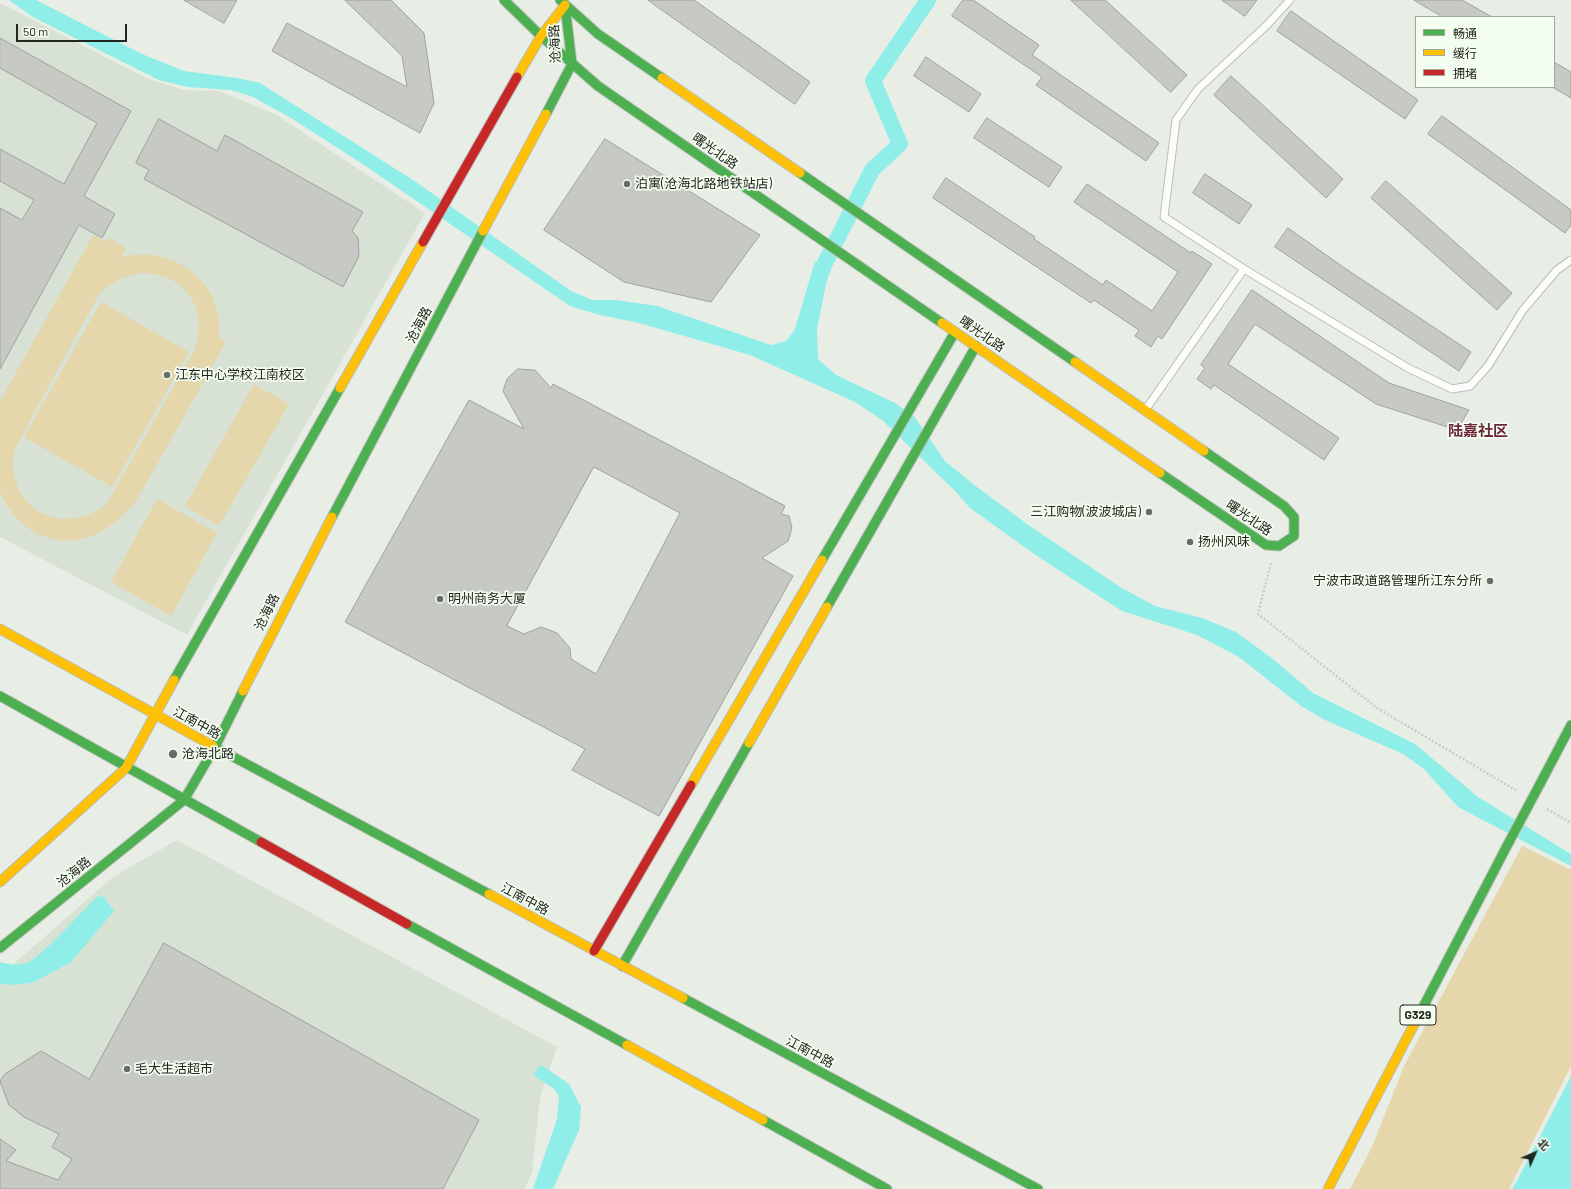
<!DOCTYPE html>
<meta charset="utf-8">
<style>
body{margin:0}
#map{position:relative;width:1571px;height:1189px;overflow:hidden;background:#e8eee6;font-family:Barlow,"Noto Sans SC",sans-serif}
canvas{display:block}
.legend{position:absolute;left:1415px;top:16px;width:140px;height:72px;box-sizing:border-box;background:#f4fef0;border:1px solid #a0a89d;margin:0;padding:5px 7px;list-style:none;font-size:12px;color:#222621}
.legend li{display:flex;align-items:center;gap:8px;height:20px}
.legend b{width:20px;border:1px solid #a0a89d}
.north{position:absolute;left:1515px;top:1133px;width:40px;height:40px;-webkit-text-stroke:3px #f4fef0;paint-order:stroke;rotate:45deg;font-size:11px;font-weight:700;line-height:16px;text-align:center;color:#222621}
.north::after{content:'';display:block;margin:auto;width:14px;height:18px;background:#222621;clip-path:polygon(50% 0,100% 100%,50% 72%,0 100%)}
.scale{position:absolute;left:16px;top:24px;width:111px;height:18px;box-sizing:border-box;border:2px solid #222621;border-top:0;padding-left:5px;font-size:12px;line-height:14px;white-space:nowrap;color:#222621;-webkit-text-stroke:3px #f4fef0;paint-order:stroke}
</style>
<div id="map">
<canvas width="1571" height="1189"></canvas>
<ul class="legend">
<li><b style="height:5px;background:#4caf50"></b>畅通</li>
<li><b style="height:5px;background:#ffc107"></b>缓行</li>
<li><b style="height:5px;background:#c62828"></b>拥堵</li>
</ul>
<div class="north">北</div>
<div class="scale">50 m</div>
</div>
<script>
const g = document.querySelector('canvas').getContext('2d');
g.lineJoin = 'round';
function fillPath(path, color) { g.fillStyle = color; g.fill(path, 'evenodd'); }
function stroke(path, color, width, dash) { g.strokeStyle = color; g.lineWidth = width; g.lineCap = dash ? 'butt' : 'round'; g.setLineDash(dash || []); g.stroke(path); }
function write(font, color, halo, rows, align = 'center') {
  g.font = font + ' Barlow,"Noto Sans SC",sans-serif'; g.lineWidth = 3.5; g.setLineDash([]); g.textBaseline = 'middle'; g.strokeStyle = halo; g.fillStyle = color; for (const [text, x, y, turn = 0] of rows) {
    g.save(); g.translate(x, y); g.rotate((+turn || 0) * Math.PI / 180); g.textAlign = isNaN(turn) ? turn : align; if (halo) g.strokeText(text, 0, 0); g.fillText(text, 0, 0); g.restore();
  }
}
fillPath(new Path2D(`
 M0,3L146,78L184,90L219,91L275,114L425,213L187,635L0,537Z
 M177,840L557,1047L540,1098L532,1172L525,1189H0V976L113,877Z`), '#d7e2d5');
fillPath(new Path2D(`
 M93,235L106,242L109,238L126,248L121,257C173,244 225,282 219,338L226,342L135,503C122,516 111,528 94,535C54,552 14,529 0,491V401ZM147,273C189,277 209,312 194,351L106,505C59,539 5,507 14,450L99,294C114,280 127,274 147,273Z
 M101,302L189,352L112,487L24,437Z
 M254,384L289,404L219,526L185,506Z
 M157,499L217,533L171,616L111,582Z
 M1522,846L1571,870V1066L1509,1189H1350L1372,1147L1404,1066Z`), '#e5d6ac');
fillPath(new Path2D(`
 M9,0H36L142,54L184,71L237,78L260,83L416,182L571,291L592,300H616L657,306L771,345L786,341L795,329L815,261L829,270L817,328L818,359L836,375L895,403L914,416L945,461L973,484L1027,524L1120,587L1155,606L1202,618L1236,632L1273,659L1313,693L1415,744L1478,797L1571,854V866L1458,807L1424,769L1403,754L1325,720L1301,706L1239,657L1197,635L1122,611L1037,556L970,508L957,493L882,420L855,402L750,355L639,323L600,315L570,306L364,165L291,118L253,97L231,90L187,87L159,80L33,17Z
 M103,896L114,911L71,962L32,983L8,985L0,983V962C7,965 20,965 27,963C40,959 84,909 97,897Z
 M539,1066H543L569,1084L581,1107L579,1130L553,1189H533L557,1119L559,1096L553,1088L534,1076L535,1072Z
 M1571,1076V1189H1512L1518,1179Z`), '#8feee7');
stroke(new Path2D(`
 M816,287L825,263L872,170L900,144L873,81L928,0`), '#8feee7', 16);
const building = new Path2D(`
 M184,0H237L224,23Z
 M345,0H391L424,33L434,103L420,133L272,51L287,23L407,87L402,56Z
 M648,0H694L810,82L795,104Z
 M963,0H973L1039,45L1032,55L1159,143L1146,161L1036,85L1042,77L952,16Z
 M1071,0H1105L1187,75L1171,92Z
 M1222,0H1257L1245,16Z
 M1414,0H1462L1492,17H1443Z
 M1291,11L1418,100L1405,119L1277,31Z
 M0,38L131,111L84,196L115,214L102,238L79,225L0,369V208L22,220L34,200L0,181V149L64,184L97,123L0,68Z
 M926,57L981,94L969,112L914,76Z
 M1554,62L1571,72V98L1554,88Z
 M1231,76L1343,179L1326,198L1214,95Z
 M1442,116L1571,210V225L1565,233L1428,134Z
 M987,118L1062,167L1049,187L974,138Z
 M159,119L217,151L225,135L363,212L352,231L358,238L359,256L343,287L144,179L149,170L136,163Z
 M605,139L760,235L711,302L624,282L544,230Z
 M1205,174L1252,205L1239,224L1193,193Z
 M946,178L1035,237L1034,239L1103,285L1106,280L1152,311L1178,272L1074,202L1087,184L1191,253L1192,251L1212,264L1162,339L1158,336L1151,347L1135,336L1139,330L1094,300L1091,303L933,198Z
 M1386,181L1512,293L1497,310L1371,198Z
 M1288,228L1346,269L1471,352L1459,371L1275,247Z
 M1252,290L1389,383L1469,410L1457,430L1376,404L1255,324L1228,364L1339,438L1324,460L1214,385L1211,389L1197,379L1205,368L1201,365Z
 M518,369L535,370L551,388L553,384L785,506L781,514L789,516L792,528L788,541L762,558L793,576L659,816L572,770L585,749L345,622L469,400L524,429L503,391L507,379ZM594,467L680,513L596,674L571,659L570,648L557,633L541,627L524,634L507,626Z
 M164,943L479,1120L443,1189H0V1139L16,1150L6,1161L58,1180L72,1159L52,1147L59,1134L24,1117L9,1105L0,1081L5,1074L41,1051L89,1079Z`);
fillPath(building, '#c7cac4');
stroke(building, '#9fa29c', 1);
const lane = new Path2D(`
 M1244,269L1408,368L1452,389L1470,386L1488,366L1523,310L1557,270L1571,260
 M1146,409L1244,269L1164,217L1176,120L1198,89L1267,25L1290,0`);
const fast = new Path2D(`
 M504,0L541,36L598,86L942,323
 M560,0L598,34L662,78
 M546,114L572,64L565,5
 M800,173L1075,362
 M1160,473L1266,545L1279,546L1294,536V517L1284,506L1204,451
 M332,517L483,231
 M822,560L955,332
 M827,607L976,346
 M174,680L340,388
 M0,696L261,842
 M213,746L489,894
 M1540,784L1571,725
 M407,924L627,1045
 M0,948L184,800L215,747L243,691
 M622,966L749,743
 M683,998L1038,1189
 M1421,1011L1509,842
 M763,1120L887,1189`);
const slow = new Path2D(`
 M517,77L541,36L565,5
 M662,78L800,173
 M483,231L546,114
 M942,323L1160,473
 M1075,362L1204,451
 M340,388L423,242
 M0,629L213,746
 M243,691L332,517
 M749,743L827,607
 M691,785L822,560
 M0,882L126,768L174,680
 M489,894L683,998
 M627,1045L763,1120
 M1328,1189L1421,1011`);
const jam = new Path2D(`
 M423,242L517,77
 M261,842L407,924
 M594,951L691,785`);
stroke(lane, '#b9beb8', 9);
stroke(fast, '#b9beb8', 11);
stroke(slow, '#b9beb8', 11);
stroke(jam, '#b9beb8', 11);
stroke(new Path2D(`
 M1271,563L1258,614L1377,708L1517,791
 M1547,809L1571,823`), '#cbccc9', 2.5, [2, 2]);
stroke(lane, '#fcfcfb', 7);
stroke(fast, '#4caf50', 9);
stroke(slow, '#ffc107', 9);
stroke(jam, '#c62828', 9);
const fastBridge = new Path2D(`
 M1509,842L1540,784`);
stroke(fastBridge, '#b9beb8', 11, []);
stroke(fastBridge, '#4caf50', 9);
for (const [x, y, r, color] of [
 [627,184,4,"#676c66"],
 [167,375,4,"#676c66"],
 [1149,512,4,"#676c66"],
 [1190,542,4,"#676c66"],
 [1490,581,4,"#676c66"],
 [440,599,4,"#676c66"],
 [173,754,5,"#676c66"],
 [127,1069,4,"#676c66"]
]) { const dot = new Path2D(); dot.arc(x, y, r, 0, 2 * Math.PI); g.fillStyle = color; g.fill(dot); stroke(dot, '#f4fef0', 1.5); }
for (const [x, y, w] of [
 [1418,1015,36]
]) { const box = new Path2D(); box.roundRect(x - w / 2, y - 10, w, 20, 3); g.fillStyle = '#f4fef0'; g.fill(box); stroke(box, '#222621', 1); }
write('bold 12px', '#222621', null, [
 ["G329",1418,1015]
]);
write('13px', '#222621', '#f4fef0', [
 ["沧海路",555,44,-93],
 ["曙光北路",715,151,35],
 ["沧海路",419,325,-62],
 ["曙光北路",982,334,35],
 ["曙光北路",1249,518,34],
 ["沧海路",267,612,-64],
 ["江南中路",197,723,29],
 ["沧海路",74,872,-39],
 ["江南中路",525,899,28],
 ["江南中路",810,1052,28]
]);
write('13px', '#222621', '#f4fef0', [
 ["泊寓(沧海北路地铁站店)",635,184],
 ["江东中心学校江南校区",175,375],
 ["三江购物(波波城店)",1141,512,"right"],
 ["扬州风味",1198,542],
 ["宁波市政道路管理所江东分所",1482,581,"right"],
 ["明州商务大厦",448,599],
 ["沧海北路",182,754],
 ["毛大生活超市",135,1069]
], 'left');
write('bold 15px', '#6e283b', '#f4fef0', [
 ["陆嘉社区",1478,431]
]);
</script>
